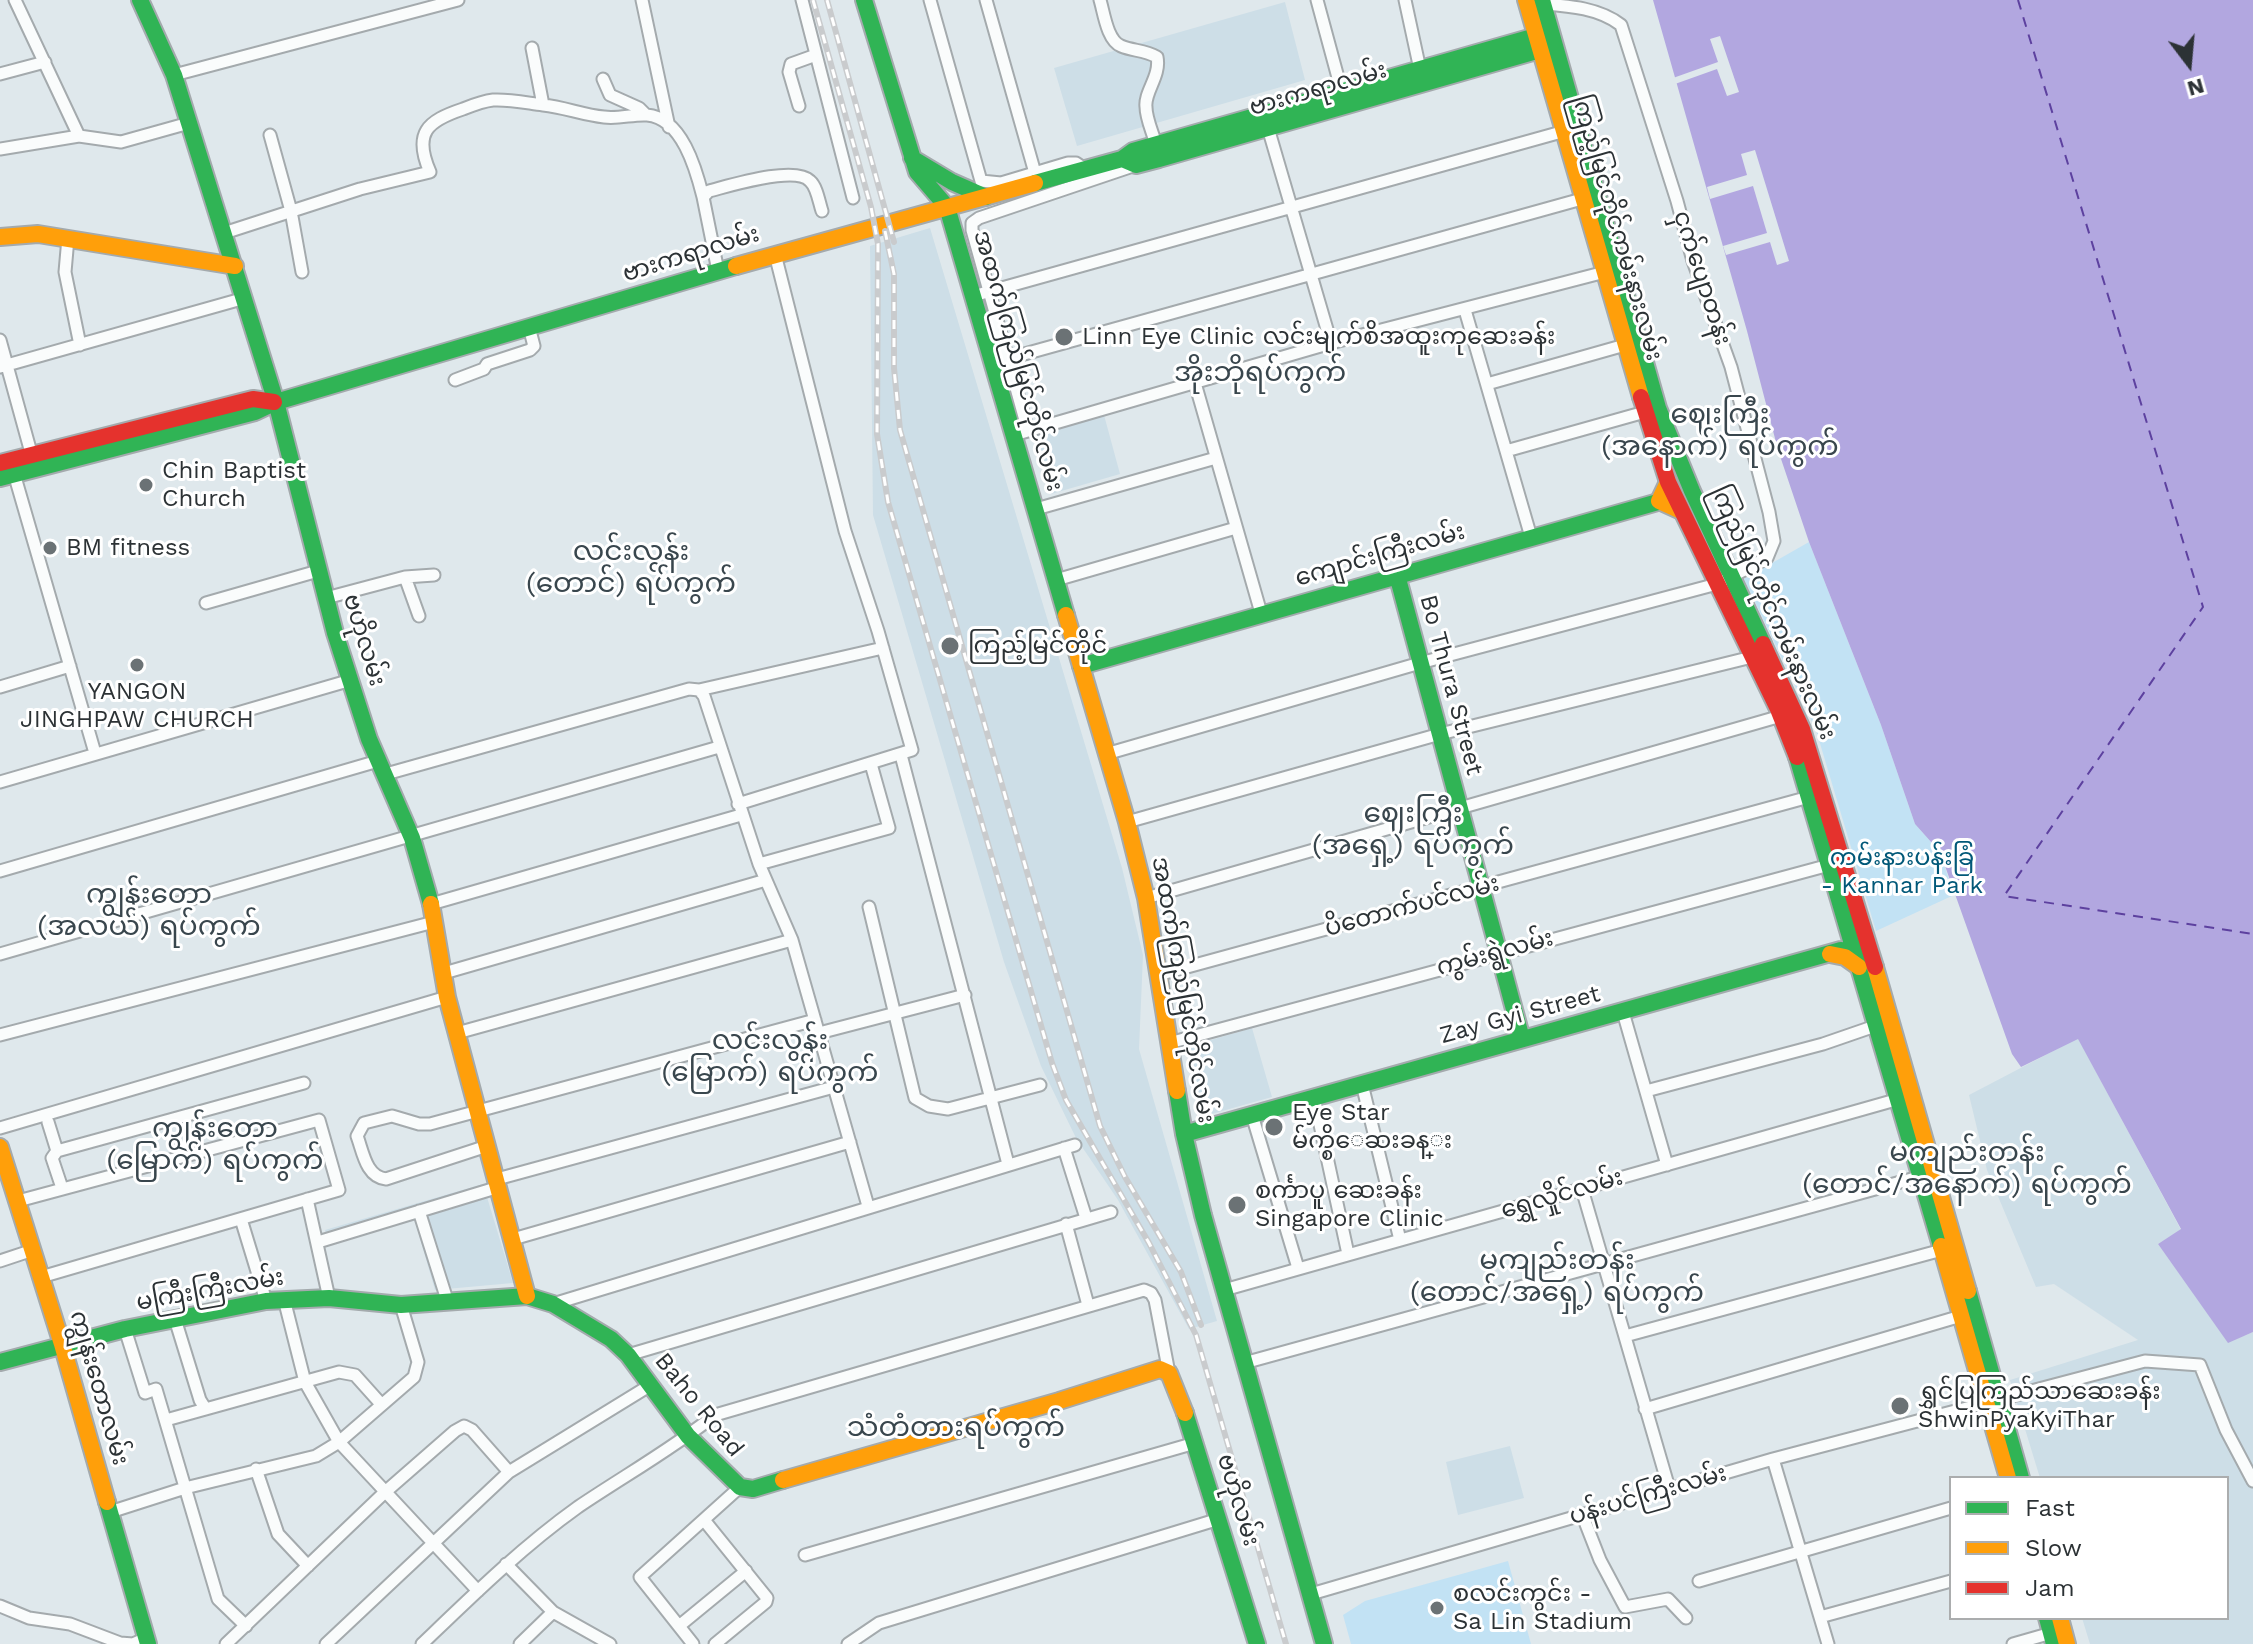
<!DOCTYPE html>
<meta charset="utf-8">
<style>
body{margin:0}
#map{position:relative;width:2253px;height:1644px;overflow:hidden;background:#dfe8ec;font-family:"Work Sans",sans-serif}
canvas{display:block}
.legend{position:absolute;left:1949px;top:1476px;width:280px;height:144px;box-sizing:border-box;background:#fff;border:2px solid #abadae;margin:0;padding:10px 14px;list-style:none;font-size:24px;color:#2c3235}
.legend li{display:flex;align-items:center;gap:16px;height:40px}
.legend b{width:40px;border:2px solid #abadae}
.north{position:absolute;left:2149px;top:24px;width:80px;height:80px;-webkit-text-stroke:6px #fff;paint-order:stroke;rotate:164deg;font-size:22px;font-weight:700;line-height:32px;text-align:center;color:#2c3235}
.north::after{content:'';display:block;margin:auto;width:28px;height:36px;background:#2c3235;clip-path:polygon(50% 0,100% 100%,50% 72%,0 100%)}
</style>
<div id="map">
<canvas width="2253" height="1644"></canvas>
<ul class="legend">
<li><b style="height:10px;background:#30b455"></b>Fast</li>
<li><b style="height:10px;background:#ff9f0a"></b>Slow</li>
<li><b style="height:10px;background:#e5322d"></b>Jam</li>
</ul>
<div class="north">N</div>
</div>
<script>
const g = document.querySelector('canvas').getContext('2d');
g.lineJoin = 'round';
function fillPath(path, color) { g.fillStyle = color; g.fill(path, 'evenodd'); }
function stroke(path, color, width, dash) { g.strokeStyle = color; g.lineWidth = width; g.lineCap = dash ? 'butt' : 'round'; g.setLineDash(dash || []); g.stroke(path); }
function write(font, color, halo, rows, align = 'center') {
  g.font = font + ' "Work Sans","Noto Sans Myanmar",sans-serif'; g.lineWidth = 6; g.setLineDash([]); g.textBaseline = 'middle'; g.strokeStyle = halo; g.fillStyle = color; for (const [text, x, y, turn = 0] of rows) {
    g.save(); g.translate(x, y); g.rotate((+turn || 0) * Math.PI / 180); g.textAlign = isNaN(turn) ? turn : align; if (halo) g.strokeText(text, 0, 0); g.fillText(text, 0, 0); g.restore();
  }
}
fillPath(new Path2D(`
 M1285,2L1305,80L1077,146L1054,68Z
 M930,228L1122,868L1143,955L1139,1049L1217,1321L1189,1329L1118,1200L1076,1138L1041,1066L1004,962L873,515L870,246Z
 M1104,415L1120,474L1051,494L1034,436Z
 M1252,1028L1272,1097L1201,1117L1190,1046Z
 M2078,1038L2181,1230L2158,1244L2228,1342L2253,1332V1644H2090L2082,1618H2227V1478H2040L2010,1380L2138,1340L2054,1284L2036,1287L1987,1170L1969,1095Z
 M483,1184L513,1283L435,1290L414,1218L328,1241L325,1230Z
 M1510,1446L1524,1498L1458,1515L1446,1462Z`), '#cddee7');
fillPath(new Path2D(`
 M1809,542L1881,725L1915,824L1940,852L1954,895L1876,931L1816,730L1744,579Z
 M1508,1561L1531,1644H1351L1343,1615L1365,1601Z`), '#c2e2f4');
fillPath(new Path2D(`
 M1653,0H2253V1332L2228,1343L2158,1244L2181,1229L2078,1039L2021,1067L2012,1054L1940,852L1915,824L1881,725L1809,542L1778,450L1747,331Z`), '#b2a7e0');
fillPath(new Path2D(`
 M1720,36L1739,92L1727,96L1717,69L1675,84L1673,78L1718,62L1710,39Z
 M1755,150L1789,261L1777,265L1770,242L1726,255L1723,246L1767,233L1753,186L1710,199L1707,187L1747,175L1741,154Z`), '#dfe8ec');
stroke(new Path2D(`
 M2018,0L2203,607L2004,896L2253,934`), '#5d419f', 2, [10, 8]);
const street = new Path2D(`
 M15,0L79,136
 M642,0L669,127
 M802,0L853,198
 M930,0L981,181L1001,183L1068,163H1076L1085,169
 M986,0L1035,173
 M1100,0C1104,13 1107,40 1121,46C1133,51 1144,50 1157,57C1161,76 1144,92 1146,107C1146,119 1153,133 1156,145
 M1317,0L1343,96
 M1405,0L1421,74
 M532,48L543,105C564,107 583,115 604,117C619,119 633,114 647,115C682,118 696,169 703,197L709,191C729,186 795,165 810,181C817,187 819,202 822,211
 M0,74L45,62
 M174,75L458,0
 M603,79L610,95L639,108L646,115
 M799,106L789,72L791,64L816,55
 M1266,121L1331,343
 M270,135L291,211L302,272
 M0,149L79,136L121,142L189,123
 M703,197L718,271
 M224,233L360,189L430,172C413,133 427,121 463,109C473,105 483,101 493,100C509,99 527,103 543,105
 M68,238L65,272L80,345
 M973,296L1565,131
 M1465,310L1531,537
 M0,340L33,460
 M992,363L1589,197
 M0,367L245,298
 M455,380L484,369L487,364L530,350L534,346L529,327
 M1195,383L1261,613
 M1487,384L1625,345
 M1028,431L972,230V223L979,218L1136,165
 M1014,435L1331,343L1605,272
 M1506,451L1652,410
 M13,470L95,753
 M1036,509L1216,458
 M405,577L419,616
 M1056,580L1236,528
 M326,598L405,577L434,575
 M206,603L318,571
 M0,687L70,666
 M699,690L704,696L759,864L792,940L868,1206
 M1106,754L1420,663L1717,584L1767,558L1774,541L1769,512L1731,367L1693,261L1677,201L1621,25C1599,8 1570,6 1543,4
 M901,755L1008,1164
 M386,774L689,689L699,690L883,648
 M0,782L351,680
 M738,804L912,750L878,631L845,531L775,254
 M1127,822L1440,734L1752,657
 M759,864L889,828L871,764
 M0,871L378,761
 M1146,898L1788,714
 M431,904L741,815
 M869,907L915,1098L929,1106L948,1109L1040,1085
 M0,954L719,747
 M444,973L766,880
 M1158,975L1809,797
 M1623,1012L1667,1165
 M457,1033L792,940
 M819,1033L965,995
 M0,1035L434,922
 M1169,1043L1833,864
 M1362,1084L1400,1240
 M1646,1091L1823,1044L1878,1025
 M1314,1097L1348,1254
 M1252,1115L1298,1268
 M48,1122L57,1151
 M0,1128L447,997
 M487,1146L386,1179C366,1177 363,1152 357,1136L364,1123L392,1116L419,1124H430L815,1020
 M1064,1148L1086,1218
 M497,1179L834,1087
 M62,1188L52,1158L57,1151L304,1083
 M1582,1189L1669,1488
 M307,1199L329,1298
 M18,1201L319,1120L339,1190L41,1277
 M419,1211L448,1303
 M241,1219L266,1301
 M1066,1224L1088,1305
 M513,1239L850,1142
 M318,1242L499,1187
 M0,1261L33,1250
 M1224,1290L1899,1099
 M284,1299L305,1382L339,1442L478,1591
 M553,1304L1075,1145
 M175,1319L200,1400L205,1408
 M125,1329L145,1393L156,1389L218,1599L246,1626
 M1625,1336L1942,1250
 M628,1355L1111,1212
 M1244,1363L1926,1175
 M1645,1409L1961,1316
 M166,1420L339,1372L355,1375L381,1404
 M1773,1459L1828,1644
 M256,1469L278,1534L308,1566
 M110,1512L185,1488L316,1456L339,1442L414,1377L418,1362L401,1305
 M1582,1514L1600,1560L1625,1607L1668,1599L1686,1618
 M704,1520L767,1598L766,1602L715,1644
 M805,1555L1195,1443
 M506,1564L553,1612L610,1644
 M1699,1581L1951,1508
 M1311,1594L1773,1459L2145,1361L2200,1365L2226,1430L2253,1481
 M0,1606L29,1618L70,1624L120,1643L133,1644L146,1638
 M1820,1617L1951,1581
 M679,1626L746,1571
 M226,1644L384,1493L455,1431L464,1426L472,1430L509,1472
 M326,1644L509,1472L649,1386
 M422,1644C472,1596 522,1547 578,1507C624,1476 672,1449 715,1415L1144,1290L1151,1293L1155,1300L1169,1373
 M520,1644L553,1612
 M693,1644L640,1577L740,1487
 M848,1644L879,1623L1219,1519
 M2013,1644L2055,1632`);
const fast = new Path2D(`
 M140,0L174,75L276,402L335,633L369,739L412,838L431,904
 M864,0L917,172L947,207L1066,615
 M1542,0L1658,408L1692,491L1763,644
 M912,158L952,182L986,197
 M1122,159L1136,165L1159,159L1547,48
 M1035,183L1122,159L1133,151L1550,32
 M0,478L255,412L276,402L736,266
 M1397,575L1522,1039
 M1081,666L1672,498
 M1797,757L1941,1246
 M1177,1091L1184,1134L1203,1215L1324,1644
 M1184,1134L1841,950
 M1968,1291L2021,1478
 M0,1362L125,1329L266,1301L329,1298L401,1305L527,1296L553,1304L611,1339L628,1355L688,1436L740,1487L753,1489L783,1480
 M1185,1413L1257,1644
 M107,1502L148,1644
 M2047,1618L2054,1644`);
const slow = new Path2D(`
 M1526,0L1641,397
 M0,237L38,234L235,266
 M736,266L1035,183
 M1668,482L1659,501L1681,511
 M1066,615L1127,822L1146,898L1177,1091
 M431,904L447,997L527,1296
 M1830,954L1845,957L1859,967
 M1875,967L1968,1291
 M0,1147L62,1344L107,1502
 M1941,1246L2008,1478
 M783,1480L1059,1401L1160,1369L1169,1373L1185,1413
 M2060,1618L2067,1644`);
const jam = new Path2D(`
 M1641,397L1668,482L1778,709L1797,757
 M0,463L253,399L274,402
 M1763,644L1802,729L1875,967`);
stroke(street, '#a4aaad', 15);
stroke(fast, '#a4aaad', 20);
stroke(slow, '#a4aaad', 20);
stroke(jam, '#a4aaad', 20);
stroke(street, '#fafcfc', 11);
stroke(fast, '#30b455', 16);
stroke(slow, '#ff9f0a', 16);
stroke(jam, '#e5322d', 16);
const rail = new Path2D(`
 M813,0L871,207L878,244L877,434L888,502L1052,1063L1066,1100L1149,1243L1196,1335L1286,1644
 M827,0L894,242
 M885,231L894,274V368L900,430L1100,1126L1125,1177L1181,1272L1201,1325`);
stroke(rail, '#c9cbcd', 6);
stroke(rail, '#fff', 3, [9]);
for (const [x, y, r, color] of [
 [1064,337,10,"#6b7275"],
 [146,485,8,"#6b7275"],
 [50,548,8,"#6b7275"],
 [950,646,10,"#6b7275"],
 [137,665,8,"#6b7275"],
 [1274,1127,10,"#6b7275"],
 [1237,1205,10,"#6b7275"],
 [1900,1406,10,"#6b7275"],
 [1437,1608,8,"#6b7275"]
]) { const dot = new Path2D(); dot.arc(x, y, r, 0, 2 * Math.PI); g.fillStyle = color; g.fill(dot); stroke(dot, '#fff', 3); }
write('24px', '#2c3235', '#fff', [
 ["ဗားကရာလမ်း",1318,89,-16],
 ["ကြည့်မြင်တိုင်ကမ်းနားလမ်း",1617,228,74],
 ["ဗားကရာလမ်း",691,254,-17],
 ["ငှက်ပျောတန်း",1702,278,72],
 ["အထက်ကြည်မြင်တိုင်လမ်း",1018,361,74],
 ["ကျောင်းကြီးလမ်း",1380,555,-16],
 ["ကြည်မြင်တိုင်ကမ်းနားလမ်း",1773,613,66],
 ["ဗဟိုလမ်း",364,640,73],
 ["Bo Thura Street",1451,685,75],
 ["ပိတောက်ပင်လမ်း",1412,906,-15],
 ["ကွမ်းရွဲလမ်း",1495,953,-15],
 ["အထက်ကြည်မြင်တိုင်လမ်း",1183,990,80],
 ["Zay Gyi Street",1520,1015,-15],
 ["ရွှေလှိုင်လမ်း",1562,1194,-16],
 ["မကြီးကြီးလမ်း",210,1290,-10],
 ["ကျွန်းတောလမ်း",99,1388,74],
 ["Baho Road",699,1405,51],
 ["ပန်းပင်ကြီးလမ်း",1648,1495,-16],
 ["ဗဟိုလမ်း",1238,1500,73]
]);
write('24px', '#2c3235', '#fff', [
 ["Linn Eye Clinic လင်းမျက်စိအထူးကုဆေးခန်း",1082,337],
 ["Chin Baptist",162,471],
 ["Church",162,499],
 ["BM fitness",66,548],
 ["ကြည့်မြင်တိုင်",968,646],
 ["YANGON",137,692,"center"],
 ["JINGHPAW CHURCH",137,720,"center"],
 ["Eye Star",1292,1113],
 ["မ်က္စိေဆးခန္း",1292,1141],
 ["စင်္ကာပူ ဆေးခန်း",1255,1191],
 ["Singapore Clinic",1255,1219],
 ["ရွှင်ပြကြည်သာဆေးခန်း",1918,1392],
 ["ShwinPyaKyiThar",1918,1420],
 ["စလင်းကွင်း -",1453,1594],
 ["Sa Lin Stadium",1453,1622]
], 'left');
write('24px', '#015878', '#fff', [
 ["ကမ်းနားပန်းခြံ",1902,858],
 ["- Kannar Park",1902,886]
]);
write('28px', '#39464d', '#fff', [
 ["အိုးဘိုရပ်ကွက်",1260,373],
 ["ဈေးကြီး",1720,415],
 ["(အနောက်) ရပ်ကွက်",1720,447],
 ["လင်းလွန်း",631,552],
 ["(တောင်) ရပ်ကွက်",631,584],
 ["ဈေးကြီး",1413,814],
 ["(အရှေ့) ရပ်ကွက်",1413,846],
 ["ကျွန်းတော",149,895],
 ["(အလယ်) ရပ်ကွက်",149,927],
 ["လင်းလွန်း",770,1041],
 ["(မြောက်) ရပ်ကွက်",770,1073],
 ["ကျွန်းတော",215,1129],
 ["(မြောက်) ရပ်ကွက်",215,1161],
 ["မကျည်းတန်း",1967,1153],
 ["(တောင်/အနောက်) ရပ်ကွက်",1967,1185],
 ["မကျည်းတန်း",1557,1261],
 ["(တောင်/အရှေ့) ရပ်ကွက်",1557,1293],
 ["သံတံတားရပ်ကွက်",956,1428]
]);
</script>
